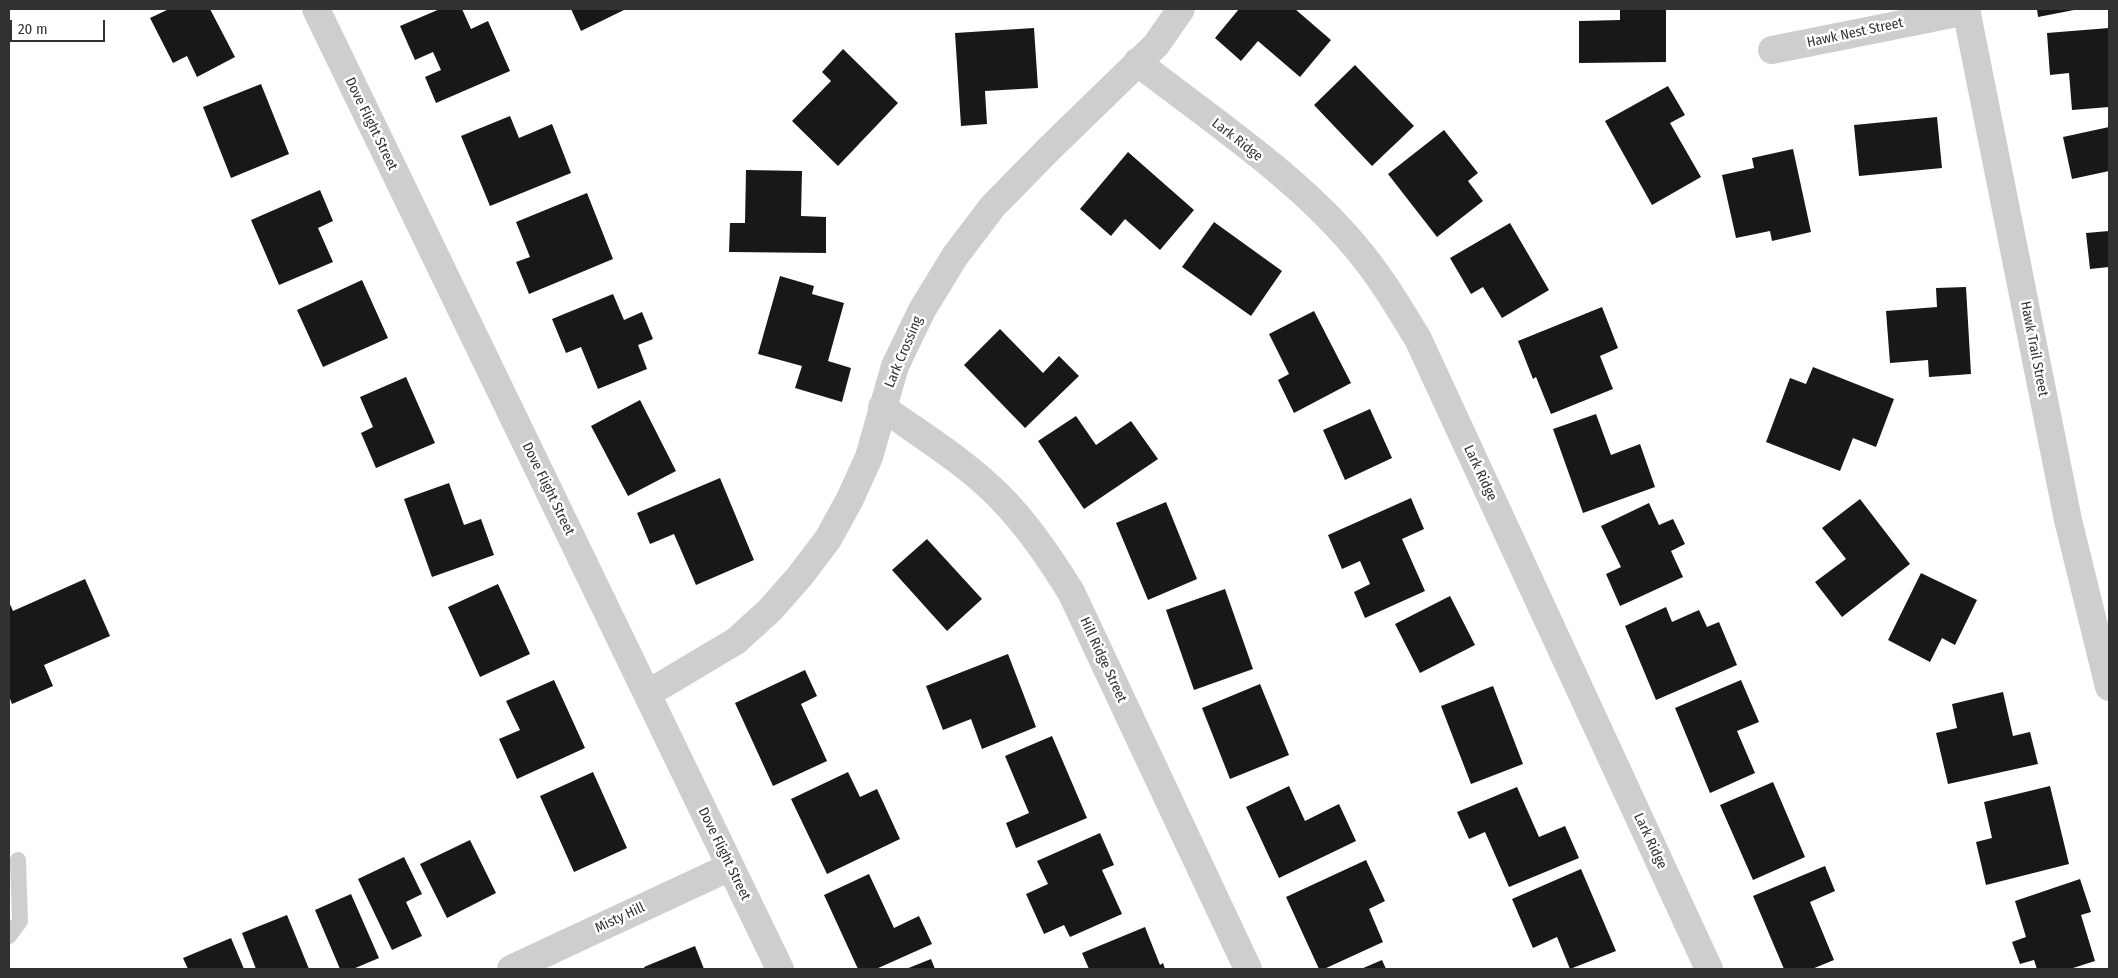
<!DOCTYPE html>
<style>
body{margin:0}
#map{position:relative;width:2118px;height:978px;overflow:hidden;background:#fff;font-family:"Fira Sans Condensed",sans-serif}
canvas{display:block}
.frame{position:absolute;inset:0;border:10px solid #313131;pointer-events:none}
.scale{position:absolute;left:10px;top:20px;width:95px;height:22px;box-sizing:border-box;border:2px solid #313131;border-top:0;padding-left:6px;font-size:15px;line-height:18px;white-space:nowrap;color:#313131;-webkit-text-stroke:4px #fff;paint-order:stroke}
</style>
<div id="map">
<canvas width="2118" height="978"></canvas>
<div class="frame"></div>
<div class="scale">20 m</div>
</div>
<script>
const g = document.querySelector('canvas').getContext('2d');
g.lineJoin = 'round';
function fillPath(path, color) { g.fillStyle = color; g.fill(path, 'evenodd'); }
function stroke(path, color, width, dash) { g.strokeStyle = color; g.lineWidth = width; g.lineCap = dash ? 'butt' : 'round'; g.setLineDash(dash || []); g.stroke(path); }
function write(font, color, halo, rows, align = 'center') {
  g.font = font + ' "Fira Sans Condensed",sans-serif'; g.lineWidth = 5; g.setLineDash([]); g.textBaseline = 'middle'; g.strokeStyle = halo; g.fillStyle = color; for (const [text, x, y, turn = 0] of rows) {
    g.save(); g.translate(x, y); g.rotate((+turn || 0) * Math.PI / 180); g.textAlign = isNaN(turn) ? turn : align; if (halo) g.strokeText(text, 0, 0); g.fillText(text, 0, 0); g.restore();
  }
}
fillPath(new Path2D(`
 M169,9H210L235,57L197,77L187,56L173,63L150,18Z
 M440,9H462L471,29L488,21L510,71L436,103L425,77L441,70L433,52L415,60L400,26Z
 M571,9H626L581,31Z
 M1239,9H1295L1331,40L1300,77L1258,41L1241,61L1215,38Z
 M1620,9H1666V62L1579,63V21L1620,20Z
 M2037,9H2074V10L2038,17Z
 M1034,28L1038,88L985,91L987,124L961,126L955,33Z
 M2109,28V107L2072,110L2069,73L2050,75L2047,33Z
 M843,49L898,103L838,166L792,121L831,81L822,72Z
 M1355,65L1414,126L1372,166L1314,105Z
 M261,84L289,154L231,178L203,107Z
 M1668,86L1685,115L1670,123L1701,177L1652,205L1605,121Z
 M510,116L519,138L552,124L571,173L490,206L461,136Z
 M1937,117L1942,168L1859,176L1854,125Z
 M2109,127V171L2072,179L2063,137Z
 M1444,130L1478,173L1468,181L1483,201L1437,237L1388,174Z
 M1793,149L1811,232L1772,241L1770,231L1736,238L1722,175L1754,168L1752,158Z
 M1128,152L1194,210L1160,250L1125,219L1111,236L1080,209Z
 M746,170L802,171L801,216L826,217V253L729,252L730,223H745Z
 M320,190L333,221L318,228L333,262L279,285L251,220Z
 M587,193L613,259L529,294L516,262L530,257L516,222Z
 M1214,222L1282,271L1251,316L1182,267Z
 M1510,223L1549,290L1502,318L1483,287L1471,294L1450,258Z
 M2109,231V267L2090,269L2086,233Z
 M780,276L814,286L812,294L844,303L828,361L851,368L842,402L795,388L802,366L758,354Z
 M362,280L388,338L323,367L297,310Z
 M1966,287L1971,374L1929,377L1928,360L1890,363L1886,311L1937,307L1936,288Z
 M613,294L624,320L642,312L653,339L638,345L647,369L598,389L581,347L566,353L552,319Z
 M1602,307L1618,348L1600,356L1613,389L1551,414L1536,377L1533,379L1518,341Z
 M1314,311L1351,383L1294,413L1278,380L1289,374L1269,334Z
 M1000,329L1043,373L1059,356L1079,376L1025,428L964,365Z
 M1813,367L1894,399L1876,447L1853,438L1840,471L1766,442L1790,378L1806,384Z
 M406,377L435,443L376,468L361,433L373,427L360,397Z
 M640,400L676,471L628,496L591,426Z
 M1370,409L1392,458L1345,480L1323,430Z
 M1596,414L1611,455L1640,444L1655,487L1583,513L1553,429Z
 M1076,416L1096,445L1131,421L1158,459L1084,509L1038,441Z
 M720,478L754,560L696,585L674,534L650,544L637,513Z
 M449,483L464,525L481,519L494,555L432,577L404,499Z
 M1411,498L1424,529L1402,539L1425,591L1365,618L1354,592L1370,584L1360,561L1342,569L1328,535Z
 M1860,499L1910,564L1842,617L1815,582L1846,559L1822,528Z
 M1166,502L1197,579L1148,600L1116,523Z
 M1649,503L1659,525L1673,519L1685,544L1671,551L1683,577L1620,606L1606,574L1621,567L1601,526Z
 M927,539L982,599L947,631L892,570Z
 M1921,573L1977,600L1955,645L1942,638L1930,662L1888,640Z
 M85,579L110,636L44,665L53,686L12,704L9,696V602L13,611Z
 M498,584L530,654L480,677L448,607Z
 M1225,589L1253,669L1194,690L1166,610Z
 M1450,596L1475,645L1420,673L1395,624Z
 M1666,607L1672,622L1699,610L1707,627L1719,622L1737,665L1656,700L1625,626Z
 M1008,654L1036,727L982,749L971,719L943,730L926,686Z
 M805,670L817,696L801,704L827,761L773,786L735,703Z
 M554,680L585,748L517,779L499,739L520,730L506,701Z
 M1741,680L1759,722L1737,731L1755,773L1710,793L1675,708Z
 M1260,684L1289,755L1230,779L1202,708Z
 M1493,686L1523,764L1471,784L1441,706Z
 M2003,692L2013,736L2030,732L2038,764L1948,784L1936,733L1957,728L1952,704Z
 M1052,736L1087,818L1016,848L1006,823L1029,813L1005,756Z
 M593,772L627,848L574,872L540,796Z
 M848,772L860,797L877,789L900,839L827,874L791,799Z
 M1773,782L1805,857L1753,880L1720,805Z
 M1289,786L1305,821L1339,804L1356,841L1279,878L1246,807Z
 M2050,786L2069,864L1986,885L1976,842L1992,838L1984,802Z
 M1517,787L1539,837L1565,826L1579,858L1509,887L1485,832L1469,839L1457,812Z
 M1100,833L1114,865L1102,870L1122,914L1070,937L1064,925L1044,934L1026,894L1048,884L1037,861Z
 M470,840L496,893L447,918L420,864Z
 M404,857L422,894L406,902L422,936L392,950L358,879Z
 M1366,860L1385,901L1369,909L1383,942L1324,969H1319L1286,897Z
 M1825,866L1835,891L1810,902L1834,960L1812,969H1784L1753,896Z
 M1581,869L1616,951L1570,969L1557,937L1533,948L1512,899Z
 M869,874L894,928L919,916L932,944L876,969H858L824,895Z
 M2080,879L2091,912L2081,915L2095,961L2070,969H2037L2034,960L2020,964L2012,942L2026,937L2015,901Z
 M351,894L379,958L353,969H340L315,910Z
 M287,915L309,969H256L242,933Z
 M1145,927L1160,965L1163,963L1165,969H1089L1082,953Z
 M231,938L244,969H188L183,958Z
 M695,946L704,969H645L644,967Z
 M931,959L935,969H906Z
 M1382,960L1386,969H1361Z`), '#181818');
stroke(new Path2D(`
 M9,936L20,921L18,860`), '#cecece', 16);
stroke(new Path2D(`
 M316,9L780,969
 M1966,9L2068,520L2109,687
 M1772,50L1967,11
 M1137,62C1209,118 1295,175 1354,245C1379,274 1398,306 1418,339L1709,969
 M882,407C921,435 964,461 998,495C1027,524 1049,557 1071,592L1248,969
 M647,694L736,641L770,610L800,576L828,539L850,499L869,457L895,366L922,310L955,256L993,206L1049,149L1156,45L1181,9
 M511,969L730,867`), '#cecece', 28);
write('14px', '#313131', '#fff', [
 ["Hawk Nest Street",1855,33,-12],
 ["Dove Flight Street",371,124,64],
 ["Lark Ridge",1237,140,38],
 ["Hawk Trail Street",2034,349,79],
 ["Lark Crossing",904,352,-67],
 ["Lark Ridge",1480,473,65],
 ["Dove Flight Street",548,489,64],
 ["Hill Ridge Street",1103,660,65],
 ["Lark Ridge",1650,841,65],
 ["Dove Flight Street",724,854,64],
 ["Misty Hill",620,918,-25]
]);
</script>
